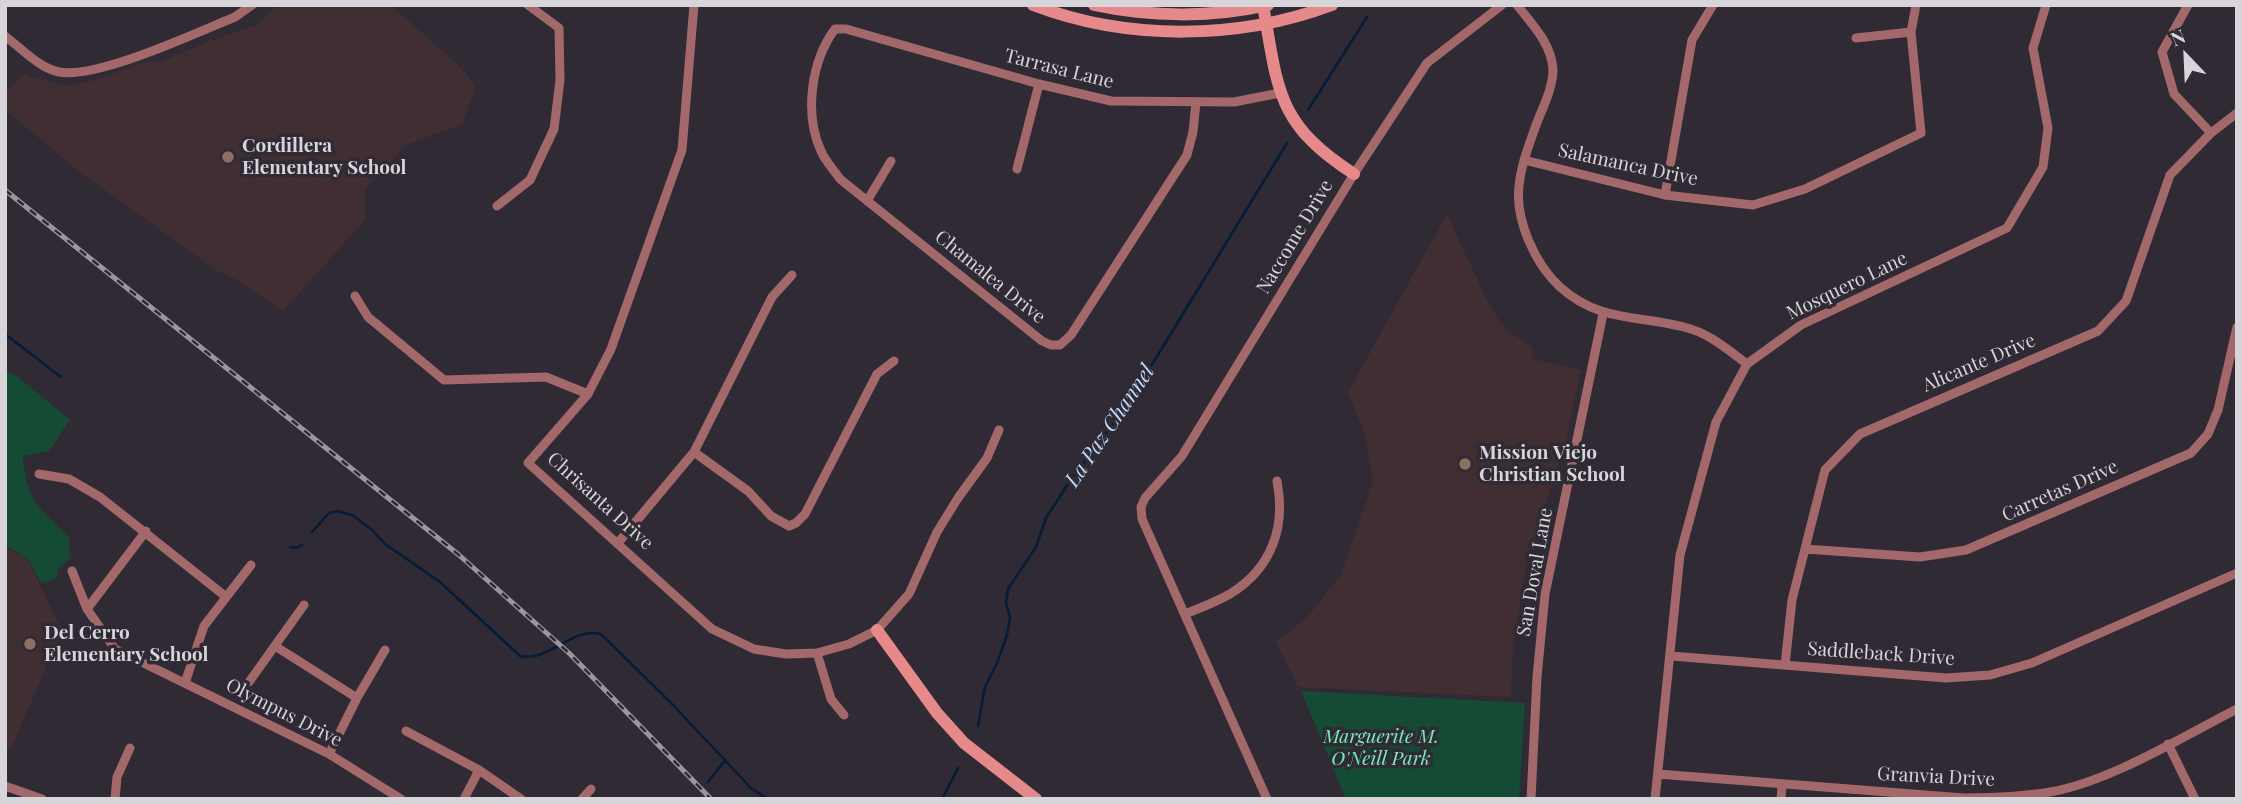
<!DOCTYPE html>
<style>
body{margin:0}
#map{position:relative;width:2242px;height:804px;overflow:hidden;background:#2f2a34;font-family:"Playfair Display",serif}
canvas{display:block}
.frame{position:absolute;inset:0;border:7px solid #d7d4da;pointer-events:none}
.north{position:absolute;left:2151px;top:21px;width:70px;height:70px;-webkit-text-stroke:5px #2f2a34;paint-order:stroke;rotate:337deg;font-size:19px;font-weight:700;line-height:28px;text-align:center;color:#d7d4da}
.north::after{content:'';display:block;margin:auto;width:24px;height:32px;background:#d7d4da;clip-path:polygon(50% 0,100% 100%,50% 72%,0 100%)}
</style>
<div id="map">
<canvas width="2242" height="804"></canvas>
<div class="frame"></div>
<div class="north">N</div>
</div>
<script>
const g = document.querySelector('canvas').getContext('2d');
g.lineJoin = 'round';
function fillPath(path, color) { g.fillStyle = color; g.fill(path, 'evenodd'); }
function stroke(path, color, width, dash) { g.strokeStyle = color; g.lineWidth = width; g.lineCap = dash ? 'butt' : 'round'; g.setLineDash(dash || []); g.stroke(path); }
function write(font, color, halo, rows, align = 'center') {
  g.font = font + ' "Playfair Display",serif'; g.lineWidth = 7; g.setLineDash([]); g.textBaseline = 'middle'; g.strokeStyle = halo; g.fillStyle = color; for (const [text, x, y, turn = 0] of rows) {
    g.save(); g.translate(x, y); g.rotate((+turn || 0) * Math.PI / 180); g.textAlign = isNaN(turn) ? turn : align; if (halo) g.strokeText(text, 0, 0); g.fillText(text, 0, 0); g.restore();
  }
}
fillPath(new Path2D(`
 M277,5H391L459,66L473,82L475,88L462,124L406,145L365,189L366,219L283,311L239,281L216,270L77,170L5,110V91L26,73L31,77L68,86L95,80L148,61L161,62L207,42L256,25Z
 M1447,214L1488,303L1505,329L1533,347L1532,359L1581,370L1565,446L1527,560L1513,645L1511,697L1298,687L1276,641L1305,620L1341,575L1373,482L1366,437L1348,392Z
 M5,547L28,560L62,631L11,748L5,746Z`), '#412e33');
fillPath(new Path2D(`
 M5,371L18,377L70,420L49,451L23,456C26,502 39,507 70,538L68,543L71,557L57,570V578L41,583L29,560L5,545Z
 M1301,691L1525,703L1519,799H1346Z`), '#154b35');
stroke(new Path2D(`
 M1308,110L1367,17
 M5,334L61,377
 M312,532L329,513L337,511L352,515L371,529L385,544L440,582L520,656C548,663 573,626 601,634L673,705L751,788L768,799
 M290,547L296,548L302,545
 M978,726L985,687L997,663L1007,635L1010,617L1006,603L1008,589L1036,547L1046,518L1070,481L1128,404L1287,143
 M708,782L725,760
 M942,799L958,768`), '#051c39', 2.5);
stroke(new Path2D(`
 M694,5L682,150L611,349L588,394L528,463L712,629L754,649L786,654L817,653L849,644L877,630L909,594L937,532L958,498L987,458L999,430
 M1517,5C1532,24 1551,43 1553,69C1553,88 1543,107 1536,125C1529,145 1521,165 1519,186C1515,220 1535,264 1560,287C1599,322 1636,315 1684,327C1709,333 1727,349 1747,364
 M2188,5L2162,52L2174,94L2211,133
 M5,36C21,48 39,68 59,72C98,79 195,33 235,17L252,5
 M1856,38L1911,32
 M1196,102L1193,132L1187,155L1071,335L1060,345H1051L1042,341L840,179C834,170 825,161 821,151C804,114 811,61 835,29H846L1039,84L1111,101L1234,102L1280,93
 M1524,160L1665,195L1753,205L1805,189L1921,133L1911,32L1916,5
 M1017,169L1039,84
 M1665,195L1692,40L1713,5
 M867,201L891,161
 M497,206L530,180L554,129L560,80L559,28L528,5
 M355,296L368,317L444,380L546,377L588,394
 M694,452L748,491L771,516L789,526L796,523L805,514L877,374L894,361
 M39,474L69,479L100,497L225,596
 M618,543L694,452L772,297L792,275
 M1805,549L1920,557L1966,550L2191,453L2208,434L2218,410L2237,327
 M72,571L87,609L115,649L329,754L401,799
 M87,609L146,531
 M1185,614C1200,608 1216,602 1230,594C1272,568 1286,527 1277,481
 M275,646L357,698
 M817,653L831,699L844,715
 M1671,656L1946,678L1990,675L2032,663L2237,573
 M1785,665L1792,600L1825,470L1860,434L2098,331L2126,301L2170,175L2211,133L2237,113
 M249,682L304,605
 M185,683L204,626L251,565
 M406,731L479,770L521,799
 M2168,744L2195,799
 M329,754L357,698L385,650
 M1658,774L1964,798C1993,798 2021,797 2050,792C2109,782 2182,737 2237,709
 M5,786L42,799
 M115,799L117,777L130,748
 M464,799L479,770
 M582,799L591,789
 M1267,799L1142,519L1141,507L1145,498L1182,456L1354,174L1427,63L1502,5
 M1531,799L1537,677L1545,594L1603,314
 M1655,799L1680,555L1716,422L1747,364L1801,325L2007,228L2043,167L2048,128L2033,48L2046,5
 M1781,799L1782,784`), '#a2686a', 9);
stroke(new Path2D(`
 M1033,5C1127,41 1239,40 1332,5
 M1094,5C1150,17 1212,18 1268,5
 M1263,5C1278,89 1276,124 1354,174
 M877,630L937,713L964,743L1036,799`), '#e5898b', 12);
const rail = new Path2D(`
 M5,190L459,555L569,653L711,799`);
stroke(rail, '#9a969e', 5);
stroke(rail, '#2f2a34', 2.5, [8]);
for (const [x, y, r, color] of [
 [228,157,7,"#8d6e63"],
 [1465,464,7,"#8d6e63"],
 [30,644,7,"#8d6e63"]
]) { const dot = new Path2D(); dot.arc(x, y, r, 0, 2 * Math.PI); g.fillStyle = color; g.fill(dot); stroke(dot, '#2f2a34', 2.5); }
write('19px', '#d7d4da', '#2f2a34', [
 ["Tarrasa Lane",1059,69,14],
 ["Salamanca Drive",1628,165,12],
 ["Naccome Drive",1295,237,-59],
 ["Chamalea Drive",990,277,39],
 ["Mosquero Lane",1847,286,-26],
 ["Alicante Drive",1979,363,-23],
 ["Carretas Drive",2060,491,-24],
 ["Chrisanta Drive",600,501,42],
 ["San Doval Lane",1535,572,-80],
 ["Saddleback Drive",1881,654,4],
 ["Olympus Drive",284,713,27],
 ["Granvia Drive",1936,777,3]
]);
write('bold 19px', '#d7d4da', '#2f2a34', [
 ["Cordillera",242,146],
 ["Elementary School",242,168],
 ["Mission Viejo",1479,453],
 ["Christian School",1479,475],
 ["Del Cerro",44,633],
 ["Elementary School",44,655]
], 'left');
write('italic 19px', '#72eeb8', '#2f2a34', [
 ["Marguerite M.",1381,737],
 ["O'Neill Park",1381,759]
]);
write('italic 21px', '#c0dafc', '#2f2a34', [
 ["La Paz Channel",1110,426,-56]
]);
</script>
